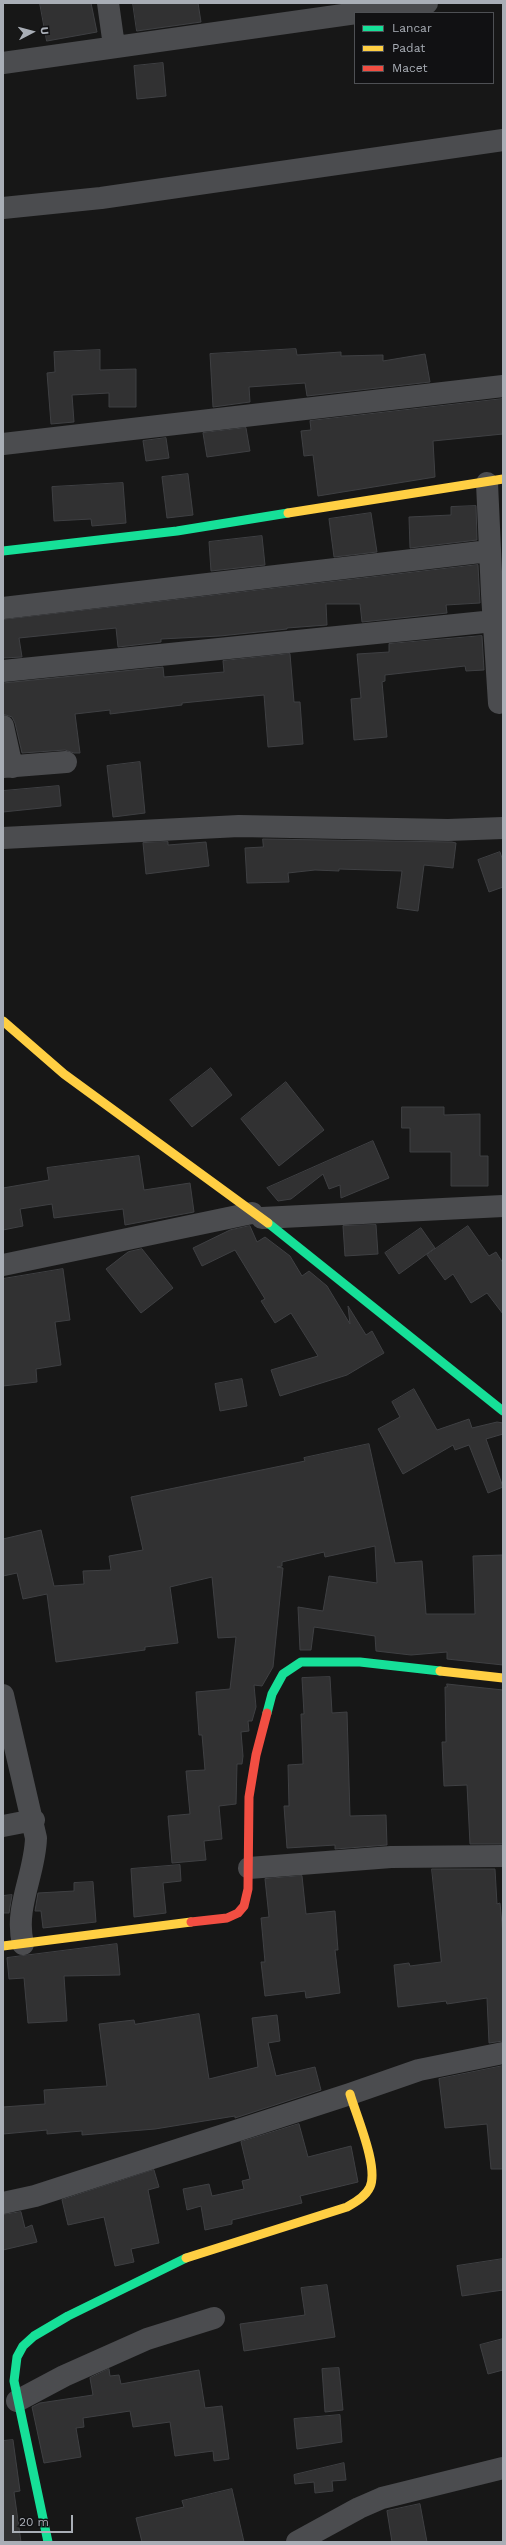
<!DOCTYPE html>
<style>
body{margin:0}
#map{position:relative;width:506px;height:2545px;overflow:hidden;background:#171717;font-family:"Work Sans",sans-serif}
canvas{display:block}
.frame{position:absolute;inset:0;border:4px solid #a9aeb6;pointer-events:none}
.legend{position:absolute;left:354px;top:12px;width:140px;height:72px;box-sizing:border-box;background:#111113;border:1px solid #4e5054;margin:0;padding:5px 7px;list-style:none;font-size:12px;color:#a9aeb6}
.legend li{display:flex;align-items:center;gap:8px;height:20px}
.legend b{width:20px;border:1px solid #4e5054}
.north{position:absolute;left:12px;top:12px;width:40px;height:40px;-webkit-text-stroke:3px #111113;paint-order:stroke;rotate:84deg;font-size:11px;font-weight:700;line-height:16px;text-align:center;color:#a9aeb6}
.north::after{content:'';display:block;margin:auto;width:14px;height:18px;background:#a9aeb6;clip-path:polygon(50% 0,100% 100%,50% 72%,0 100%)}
.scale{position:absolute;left:12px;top:2515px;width:61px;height:18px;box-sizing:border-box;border:2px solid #a9aeb6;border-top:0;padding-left:5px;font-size:12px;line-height:14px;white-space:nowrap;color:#a9aeb6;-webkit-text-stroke:3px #111113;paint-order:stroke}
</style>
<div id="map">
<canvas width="506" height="2545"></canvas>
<div class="frame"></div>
<ul class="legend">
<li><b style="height:5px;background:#16e098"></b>Lancar</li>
<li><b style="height:5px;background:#ffcf43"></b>Padat</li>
<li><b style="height:5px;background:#f24e42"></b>Macet</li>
</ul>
<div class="north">U</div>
<div class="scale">20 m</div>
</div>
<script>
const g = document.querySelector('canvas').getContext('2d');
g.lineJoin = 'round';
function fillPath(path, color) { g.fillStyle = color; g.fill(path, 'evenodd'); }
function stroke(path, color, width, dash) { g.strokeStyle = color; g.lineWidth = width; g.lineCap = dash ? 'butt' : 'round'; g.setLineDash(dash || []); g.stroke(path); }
const building = new Path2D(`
 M40,3H91L97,32L47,41Z
 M133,3H198L201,22L137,31Z
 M163,63L166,96L137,99L134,66Z
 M296,349L297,355L341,352V356L383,355V361L425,354L430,382L307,396L305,383L249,387L250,402L213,407L210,354Z
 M100,350V370L136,369V407H109V393L72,395L74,422L51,424L47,373L55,372L54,352Z
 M503,399V434L433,441L435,477L318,496L313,455L304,456L301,431L311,430L310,421Z
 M246,428L250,451L207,457L203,433Z
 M166,438L169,458L146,461L143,441Z
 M188,474L193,515L167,518L162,477Z
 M123,483L126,523L92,526L91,519L54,521L52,487Z
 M476,506L477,540L410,548L409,517L451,515V507Z
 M371,513L377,552L334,557L329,519Z
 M262,536L265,565L211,571L209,542Z
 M478,565L480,603L446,605L447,613L362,622L360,604H326L327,625L287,628V629L220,636L161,639V642L118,647L116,628L19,638L22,657L3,658V620Z
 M482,636L484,670L466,671L465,666L385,675V681L382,682L387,737L354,740L351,699L361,698L357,654L389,652V644Z
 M290,654L294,702H300L303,744L268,747L264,695L182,703V705L110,714V710L75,714L80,753H74L65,750L22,753L15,723L12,717L3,714V683L163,667L164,677L224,672L223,661Z
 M140,762L145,813L113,817L107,766Z
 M59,786L61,806L3,812V791Z
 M263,839L452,842L456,843L453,868L424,865L418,911L397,908L402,871L339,869V871L315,870L288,873L289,882L247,883L245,848L263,847Z
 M168,842V845L206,842L209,866L146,874L143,843Z
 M500,852L503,861V887L489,892L478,860Z
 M211,1068L232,1095L192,1127L170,1100Z
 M286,1082L324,1130L279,1166L241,1119Z
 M402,1107H444V1115L480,1114V1156H488V1186H451V1152H410V1128H402Z
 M373,1141L389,1178L341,1198L340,1185L329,1189L323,1174L291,1199L278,1201L267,1188Z
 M139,1156L144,1190L190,1183L194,1212L125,1225L123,1209L54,1218L52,1204L20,1209L23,1226L3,1230V1188L49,1180L47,1168Z
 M376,1225L378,1254L345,1256L343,1226Z
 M250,1226L257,1242L265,1237L290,1256L302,1276L309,1271L327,1286L350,1324L348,1306L366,1335L372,1331L384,1353L347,1375L280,1396L271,1370L318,1356L291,1313L275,1323L261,1301L265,1299L235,1250L202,1266L193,1248L230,1230Z
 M468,1226L489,1256L496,1252L503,1263V1314L487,1293L471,1303L453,1274L445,1280L427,1255Z
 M421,1228L435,1248L399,1274L385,1253Z
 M142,1249L173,1288L141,1313L106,1269L128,1252Z
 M63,1269L70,1320L55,1322L61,1365L36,1369L37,1382L3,1386V1279Z
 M242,1379L247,1406L220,1411L215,1384Z
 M414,1389L437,1430L469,1419L472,1428L497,1422L503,1423V1434L486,1439L503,1487L488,1493L469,1445L455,1450L453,1445L403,1474L378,1429L400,1417L392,1402Z
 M369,1444L395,1563L422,1561L426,1614H475L473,1556L503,1555V1665L447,1659V1652L411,1655L376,1651L375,1636L314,1627L311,1650H300L298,1607L323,1611L329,1576L377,1583L375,1546L325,1557L324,1552L282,1562V1566L277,1567L283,1568L273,1667L262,1686L254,1685L256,1707L252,1721H248L249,1731L241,1732L243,1756L242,1764H237L236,1804L219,1806L222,1839L204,1841L206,1860L172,1863L168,1816L190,1814L186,1771L205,1770L202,1735H199L196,1692L230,1689L236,1637L218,1638L212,1577L170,1587L178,1643L145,1647V1650L56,1662L47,1594L23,1599L17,1573L3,1576V1539L41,1530L54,1586L84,1584L83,1571L111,1570L109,1556L143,1550L131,1497L305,1461L304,1458Z
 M330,1677L332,1713L347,1712L350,1816L386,1815L387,1845L335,1849V1845L287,1848L284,1806H289L288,1765L303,1764L301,1714H304L302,1678Z
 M447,1684L503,1690V1844H470L467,1785L444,1786L442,1742H446L445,1687H447Z
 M180,1865L181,1881L163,1883L166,1913L134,1917L131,1869Z
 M432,1869H495L497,1904L500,1903L503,1935V2041L489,2043L487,1998L447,2004L446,2001L398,2007L394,1965L409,1963L410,1966L441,1962Z
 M302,1876L306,1914L335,1911L338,1950H335L340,1993L306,1998L305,1991L265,1996L261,1962H265L261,1918L269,1917L265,1879Z
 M93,1882L96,1922L43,1928L41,1911H35L38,1893L74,1891V1883Z
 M12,1895L9,1913H3V1896Z
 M117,1944L120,1975L64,1976L67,2021L28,2023L24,1978L9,1979L7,1958Z
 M199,2014L209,2079L258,2067L252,2018L277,2015L280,2041L268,2043L276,2076L315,2067L321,2090L235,2118V2116L155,2129L82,2135V2131L47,2134V2130L3,2134V2107L45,2104L44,2090L107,2086L99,2024L134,2020L135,2024Z
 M503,2066V2169H491L487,2124L445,2128L439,2079Z
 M299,2124L308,2157L351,2146L358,2182L300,2196L302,2203L232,2220V2224L205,2230L201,2206L187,2210L183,2189L209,2184L212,2196L244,2189L242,2181L250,2179L241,2142Z
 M154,2170L159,2187L148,2190L159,2243L131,2249L134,2262L115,2266L104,2217L68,2225L62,2200Z
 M21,2212L25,2228L32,2225L37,2242L3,2250V2215Z
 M503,2259V2290L462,2296L457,2266Z
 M327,2285L335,2337L244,2351L240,2324L305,2315L301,2288Z
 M503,2339V2370L488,2374L480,2345Z
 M339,2368L343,2410L325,2412L322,2369Z
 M109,2369L110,2376L119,2375L121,2384L199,2370L205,2408L222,2406L229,2459L214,2461L213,2451L175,2456L170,2422L133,2427L130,2411L83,2418L84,2427L76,2428L81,2457L44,2463L32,2407L40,2403L93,2395L90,2378Z
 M340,2415L342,2442L297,2449L294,2419Z
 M13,2440L20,2491L14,2492L21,2542H3V2441Z
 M344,2463L346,2480L332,2481L333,2491L315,2493L314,2482L295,2484L294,2475Z
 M232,2489L244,2542H142L136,2518L184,2507L182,2501Z
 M420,2504L427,2542H392L387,2511Z`);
fillPath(building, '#313132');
stroke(building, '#3f4043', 1);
stroke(new Path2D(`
 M108,3L114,46
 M3,63L427,3
 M3,208L101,198L503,140
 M3,444L503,386
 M487,483L492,594L499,703
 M3,608L489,551
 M3,671L494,621
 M3,726L12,767
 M3,767L66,762
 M3,838L239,826L448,830L503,828
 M262,1218L503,1206
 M3,1265L252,1213
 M3,1695L36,1838C35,1875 14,1907 23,1944
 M3,1826L34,1820
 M249,1868L391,1857L503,1856
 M3,2203L35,2196L350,2094L419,2070L503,2053
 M17,2401L64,2376L147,2339L214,2318
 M297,2542L359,2508L382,2498L503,2468`), '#4b4c4f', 22);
stroke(new Path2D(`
 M3,551L177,531L288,513
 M268,1223L503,1411
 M267,1713L272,1694L283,1674L301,1662H360L440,1671
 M48,2542L14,2381L17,2357L23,2346L34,2336L68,2316L186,2258`), '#16e098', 9);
stroke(new Path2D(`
 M288,513L503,479
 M3,1021L64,1074L268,1223
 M440,1671L503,1678
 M3,1946L191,1922
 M186,2258L347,2207C356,2202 366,2196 370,2187C379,2167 356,2115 350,2094`), '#ffcf43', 9);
stroke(new Path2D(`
 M191,1922L227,1918L238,1913L244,1906L248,1889L249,1797L256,1755L267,1713`), '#f24e42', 9);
</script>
